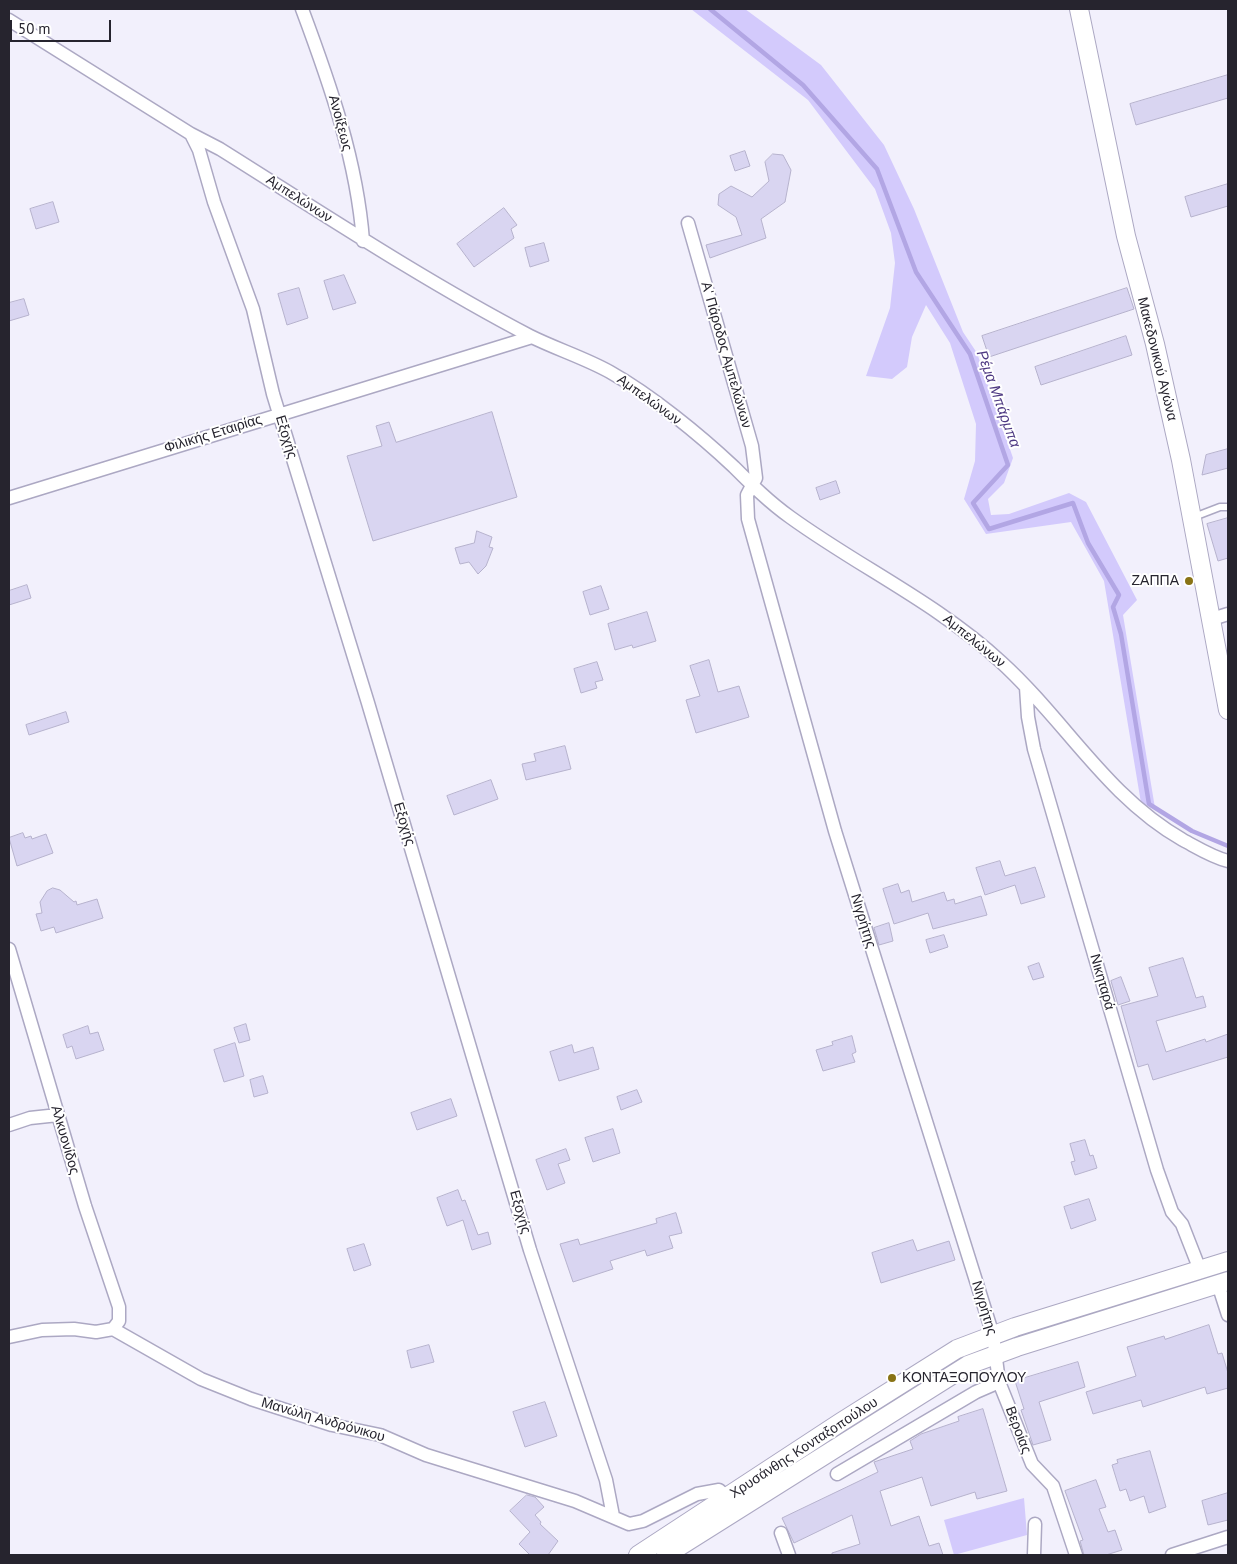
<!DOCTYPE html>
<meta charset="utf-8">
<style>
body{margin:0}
#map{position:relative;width:1237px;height:1564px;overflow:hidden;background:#f2f0fc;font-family:"PT Sans",sans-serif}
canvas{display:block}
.frame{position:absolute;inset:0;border:10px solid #26242e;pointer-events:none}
.scale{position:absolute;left:10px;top:20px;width:101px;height:22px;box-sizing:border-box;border:2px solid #26242e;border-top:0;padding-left:6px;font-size:15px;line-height:18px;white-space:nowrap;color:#26242e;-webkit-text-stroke:4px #fff;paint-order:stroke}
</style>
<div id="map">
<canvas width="1237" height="1564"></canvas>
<div class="frame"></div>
<div class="scale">50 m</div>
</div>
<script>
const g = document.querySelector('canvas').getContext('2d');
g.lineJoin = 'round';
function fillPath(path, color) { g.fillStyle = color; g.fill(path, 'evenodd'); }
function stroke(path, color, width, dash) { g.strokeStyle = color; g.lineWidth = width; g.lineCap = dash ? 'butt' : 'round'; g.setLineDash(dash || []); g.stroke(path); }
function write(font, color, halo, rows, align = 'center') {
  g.font = font + ' "PT Sans",sans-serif'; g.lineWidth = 4; g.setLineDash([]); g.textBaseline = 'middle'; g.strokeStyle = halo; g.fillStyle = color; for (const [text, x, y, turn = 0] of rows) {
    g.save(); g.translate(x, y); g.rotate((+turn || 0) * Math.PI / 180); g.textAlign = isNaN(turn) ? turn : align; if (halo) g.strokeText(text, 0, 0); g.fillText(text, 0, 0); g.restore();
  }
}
fillPath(new Path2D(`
 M691,9H745L821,65L884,145L914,209L963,332L977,353L1013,458L1004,483L988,499L991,515L1009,514L1069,493L1086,502L1137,600L1123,615L1155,808L1141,803L1104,581L1071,522L986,534L964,499L975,461L976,424L950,343L926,305L912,337L907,367L892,379L866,376L890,308L895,263L891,233L875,189L808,100Z
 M1024,1498L1027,1535L954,1555L944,1520Z`), '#d3cafc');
stroke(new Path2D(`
 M710,9L803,85L877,169L916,272L970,354L1008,465L973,503L989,529L1073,503L1088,543L1119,595L1113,607L1121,634L1149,804L1192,831L1228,846`), '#b2a6e4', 4.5);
const building = new Path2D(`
 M1228,75V98L1136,125L1130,104Z
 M745,151L750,166L735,171L730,156Z
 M773,154L783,155L791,170L785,202L761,219L766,238L710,258L706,245L742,235L736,217L718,205L719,194L731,186L752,197L769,181L765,162Z
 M1228,184V206L1191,217L1185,197Z
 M53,202L59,222L36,229L30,209Z
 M504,208L517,225L511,229L514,238L474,267L457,244Z
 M544,243L549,261L530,267L525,248Z
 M344,275L356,303L333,310L324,281Z
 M299,288L308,318L287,325L278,294Z
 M1127,288L1134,309L989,357L982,336Z
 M24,299L29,315L9,321V303Z
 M1126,336L1132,355L1041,385L1035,367Z
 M492,412L517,497L373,541L347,456L382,446L376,426L389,422L396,442Z
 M1228,449V468L1202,475L1206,455Z
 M836,481L840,493L820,500L816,488Z
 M1228,518V558L1218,561L1207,524Z
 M477,531L492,537L489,547L493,548L486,566L478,574L469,562L460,564L455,548L474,543Z
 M27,585L31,598L9,605V591Z
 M601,586L609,609L590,615L583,592Z
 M647,612L656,641L633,648L632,645L615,650L608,624Z
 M709,660L718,692L739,686L749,717L696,733L686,700L700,696L690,666Z
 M597,662L603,680L595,682L597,688L581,693L574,669Z
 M66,712L69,722L29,735L26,725Z
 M565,746L571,769L526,780L522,764L536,761L534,754Z
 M491,780L498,799L454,815L447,796Z
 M23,833L25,838L31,836L32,839L46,834L53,853L17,866L9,838Z
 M1000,861L1005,876L1035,867L1045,897L1021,904L1015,885L985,895L976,868Z
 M898,884L901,893L909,890L912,902L944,892L947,901L954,899L955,904L981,896L987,915L933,929L928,913L894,924L883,889Z
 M53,888L60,890L74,902L76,901L77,905L97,899L103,918L56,933L54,927L41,931L36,914L42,913L40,902L47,891Z
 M889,923L893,941L879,945L874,928Z
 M944,935L948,947L930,953L926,940Z
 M1183,958L1196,998L1203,996L1206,1007L1156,1021L1166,1052L1205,1039L1206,1042L1228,1034V1057L1153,1080L1148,1064L1138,1067L1121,1006L1158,996L1149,968Z
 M1039,963L1044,977L1033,980L1028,967Z
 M1121,977L1130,1001L1118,1005L1111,981Z
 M246,1024L250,1040L239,1043L234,1028Z
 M88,1026L90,1034L98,1032L104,1050L76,1059L72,1046L67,1048L63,1035Z
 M852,1036L856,1052L852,1054L855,1062L823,1071L816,1050L833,1045L832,1042Z
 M235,1043L244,1076L224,1082L214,1050Z
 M572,1045L574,1053L593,1047L599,1069L559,1081L550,1052Z
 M263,1076L268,1093L254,1097L250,1080Z
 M637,1090L642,1102L621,1110L617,1097Z
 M451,1099L457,1116L417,1130L411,1113Z
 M613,1129L620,1153L593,1162L585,1138Z
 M1085,1140L1090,1156L1093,1155L1097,1168L1075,1175L1071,1162L1075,1161L1070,1144Z
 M566,1149L570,1160L558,1164L565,1183L547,1190L536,1160Z
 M458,1190L462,1201L465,1200L478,1235L488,1232L491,1244L472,1250L463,1220L447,1226L437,1198Z
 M1089,1199L1096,1220L1071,1229L1064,1207Z
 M676,1213L682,1233L669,1236L673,1248L647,1256L645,1250L610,1261L613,1269L573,1282L560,1244L578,1239L580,1245L657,1223L656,1219Z
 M913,1240L917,1251L949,1241L955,1260L881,1283L872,1253Z
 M364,1244L371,1265L354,1271L347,1249Z
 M1209,1325L1218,1354L1222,1353L1228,1373V1388L1207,1394L1205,1387L1143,1407L1141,1400L1093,1414L1086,1392L1136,1376L1127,1347L1164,1336L1165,1339Z
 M429,1345L434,1362L411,1368L407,1351Z
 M1078,1362L1085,1387L1039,1402L1051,1440L1033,1445L1021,1410L1024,1409L1015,1381Z
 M545,1402L557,1436L525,1447L513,1412Z
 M983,1409L1007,1491L977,1499L975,1492L931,1506L922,1477L880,1491L891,1526L919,1516L929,1546L939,1543L943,1555H832V1553L860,1544L852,1515L794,1543L782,1518L878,1472L874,1462L913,1449L910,1441L921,1434L959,1421L958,1417Z
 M1150,1451L1166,1507L1149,1513L1144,1496L1130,1501L1126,1489L1120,1491L1112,1465L1118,1463L1117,1460Z
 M1096,1480L1106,1507L1099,1509L1108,1532L1115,1530L1122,1550L1106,1555H1084L1080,1541L1083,1540L1065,1491Z
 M1228,1493V1520L1208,1525L1202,1501Z
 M527,1495L535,1497L544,1507L535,1515L541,1522L540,1524L558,1541L548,1555H530L519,1544L530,1532L510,1511Z`);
fillPath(building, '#d9d5f1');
stroke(building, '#b6b2cd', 1);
const service = new Path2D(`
 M1194,517L1220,507H1228`);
const minor = new Path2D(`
 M302,9C330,84 357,161 363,241
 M9,20L191,134L220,149C322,213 423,280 530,336C556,349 585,358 610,372C651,395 700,435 734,467C752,485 769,502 790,517C859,567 937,603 1001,662C1065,720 1106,796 1183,840C1198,848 1212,857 1228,861
 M191,134L199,150L214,202L253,309L273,394L368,703L530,1250L606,1480L613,1516
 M688,223L752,446L756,478L747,495L748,519L835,831L993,1335L999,1382L1032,1464L1053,1486L1076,1555
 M9,498L532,337
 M1212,619L1228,614
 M1026,687L1028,717L1034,749L1157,1170L1172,1212L1182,1224L1200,1270
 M9,949L85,1206L119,1307V1321L113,1329
 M9,1125L30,1118L58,1115
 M1218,1284L1228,1315
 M9,1337L42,1330L74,1329L96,1332L113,1329L201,1379L251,1399L332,1425L380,1435L426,1455L575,1501L629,1524L643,1521L697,1494L719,1490L727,1497
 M837,1474L976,1392L999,1382
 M781,1533L789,1555
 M1034,1555L1035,1524
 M1172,1555L1228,1537`);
const secondary = new Path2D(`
 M1079,9L1126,236L1155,344L1181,460L1228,710
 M638,1555L841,1422L957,1349L1015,1327L1228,1261
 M666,1555L968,1365L1017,1347L1228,1281`);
stroke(service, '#aca8c3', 9);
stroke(minor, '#aca8c3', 15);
stroke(secondary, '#aca8c3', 20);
stroke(service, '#fff', 6);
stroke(minor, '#fff', 12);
stroke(secondary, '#fff', 18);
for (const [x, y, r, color] of [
 [1189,581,5,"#897315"],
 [892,1378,5,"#897315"]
]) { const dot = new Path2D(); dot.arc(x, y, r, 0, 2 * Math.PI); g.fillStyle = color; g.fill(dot); stroke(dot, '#fff', 2); }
write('14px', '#26242e', '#fff', [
 ["Ανοίξεως",340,123,75],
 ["Αμπελώνων",299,199,33],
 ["Α' Πάροδος Αμπελώνων",726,355,74],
 ["Μακεδονικού Αγώνα",1157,359,76],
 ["Αμπελώνων",649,400,36],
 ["Φιλικής Εταιρίας",213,434,-17],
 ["Εξοχής",286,437,73],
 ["Αμπελώνων",974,641,39],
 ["Εξοχής",404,824,73],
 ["Νιγρήτης",863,921,73],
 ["Νικηταρά",1102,982,74],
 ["Αλκυονίδος",65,1140,74],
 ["Εξοχής",520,1212,74],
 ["Νιγρήτης",984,1308,73],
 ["Μανώλη Ανδρόνικου",323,1420,16],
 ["Βεροίας",1018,1430,69],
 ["Χρυσάνθης Κονταξοπούλου",804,1448,-33]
]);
write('14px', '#26242e', '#fff', [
 ["ΖΑΠΠΑ",1179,581],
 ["ΚΟΝΤΑΞΟΠΟΥΛΟΥ",902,1378,"left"]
], 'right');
write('italic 15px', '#4f3a83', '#fff', [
 ["Ρέμα Μπάρμπα",998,399,70]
]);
</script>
